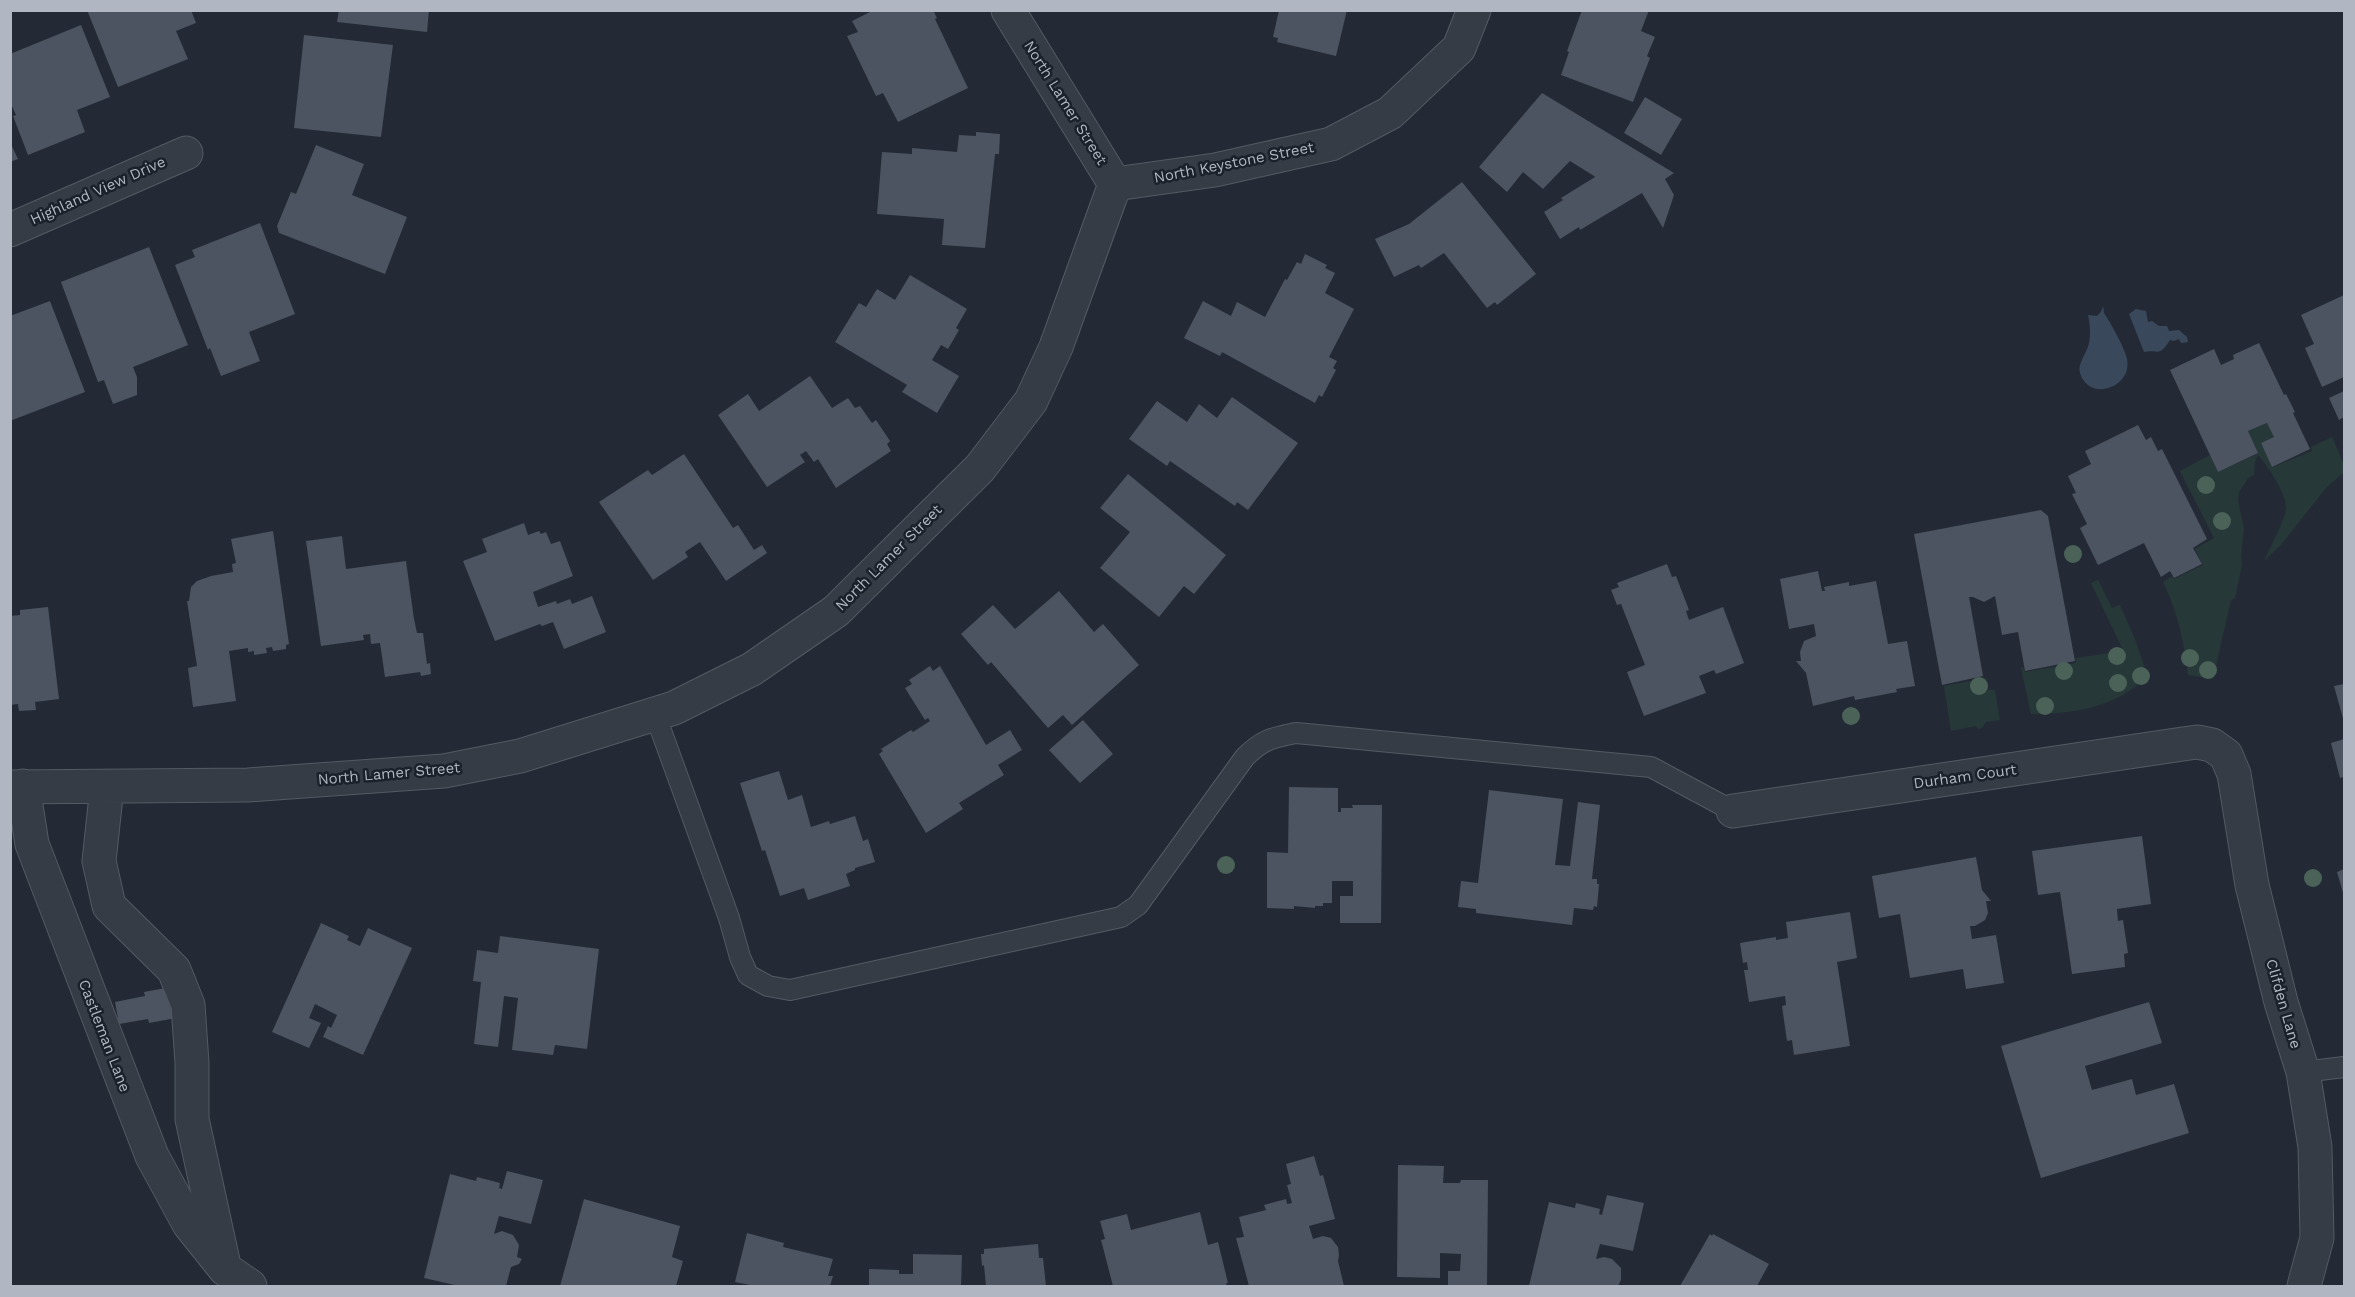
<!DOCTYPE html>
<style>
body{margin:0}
#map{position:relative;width:2355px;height:1297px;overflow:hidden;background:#232a35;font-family:"Work Sans",sans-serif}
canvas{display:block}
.frame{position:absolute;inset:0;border:12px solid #b0b7c2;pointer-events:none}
</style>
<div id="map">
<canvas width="2355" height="1297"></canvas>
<div class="frame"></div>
</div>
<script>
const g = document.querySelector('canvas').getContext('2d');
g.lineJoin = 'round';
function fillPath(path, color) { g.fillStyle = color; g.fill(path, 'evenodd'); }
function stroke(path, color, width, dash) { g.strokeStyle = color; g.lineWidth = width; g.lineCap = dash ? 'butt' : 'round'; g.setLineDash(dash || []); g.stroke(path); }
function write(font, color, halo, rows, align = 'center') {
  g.font = font + ' "Work Sans",sans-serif'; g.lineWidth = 5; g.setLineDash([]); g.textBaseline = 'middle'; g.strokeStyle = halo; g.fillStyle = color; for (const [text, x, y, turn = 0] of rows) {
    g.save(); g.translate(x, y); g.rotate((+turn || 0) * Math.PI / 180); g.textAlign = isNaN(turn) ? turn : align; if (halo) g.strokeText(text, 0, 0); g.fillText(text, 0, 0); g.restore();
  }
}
fillPath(new Path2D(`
 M2267,423L2274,437L2261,443L2273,467L2312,451L2311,447L2332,437L2344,465V472L2326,488L2280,546L2264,561C2269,550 2285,519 2286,509C2287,494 2267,465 2258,455L2255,462L2254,475L2249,477L2239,492L2238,500L2244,529L2241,556L2242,565L2235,598L2231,600L2213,679L2188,675C2183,637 2179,616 2163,582L2172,576L2174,579L2203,565L2195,549L2214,538L2180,471L2210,455L2218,472L2257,454L2248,431Z
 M2098,580L2112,608L2120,605L2135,639L2148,678C2138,684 2129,692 2119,697C2091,711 2062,714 2031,714L2021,668L2023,667L2025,672L2076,663V658L2109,653L2122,648L2091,583Z
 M1986,678L1988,690H1995L2000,720L1986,722L1982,728L1978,729L1976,726L1951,731L1944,686Z`), '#273838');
fillPath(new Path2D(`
 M2103,306L2104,313C2110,322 2125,348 2127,359C2133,387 2089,403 2080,373C2077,364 2087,353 2089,343C2091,334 2090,324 2088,315L2097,316L2101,312Z
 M2136,309L2146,311L2148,322L2152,321L2159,326H2167L2169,331L2179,330L2187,337L2188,342L2181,343L2179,339L2174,341L2170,340C2159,358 2158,349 2144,352L2129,314Z`), '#3a485c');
fillPath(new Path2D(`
 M87,10H191L196,23L176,31L188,59L118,87Z
 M339,10H429L427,32L337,22Z
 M874,10H933L937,18L935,19L968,88L898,122L883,93L876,96L847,36L858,32L852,21Z
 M1279,10H1347L1336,56L1277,42L1278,38L1273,37Z
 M1582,10H1649L1641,31L1655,37L1647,56L1650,58L1633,102L1561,75L1569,52L1567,51Z
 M81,25L110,97L77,110L85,132L28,155L13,116L16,115L10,102V54Z
 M304,35L393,45L381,137L294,128Z
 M1542,93L1674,173L1665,179L1674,195L1663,228L1642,193L1580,230L1579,227L1560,239L1544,212L1563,200L1561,198L1595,177L1594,176L1570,161L1543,189L1523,172L1507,192L1479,167Z
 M1645,97L1682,119L1661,155L1624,133Z
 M976,132L1000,134L999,154H995L985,248L942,245L944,219L877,214L882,152L912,154V148L957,152L959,135L976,136Z
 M10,142L18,159L10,162Z
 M316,145L364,164L352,195L407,217L385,274L279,233L277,226L291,192L296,194Z
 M1462,182L1536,274L1497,305L1495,302L1487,308L1444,253L1421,268L1419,265L1394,277L1375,239L1409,224Z
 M260,223L295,314L249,332L260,361L221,376L210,348L208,350L175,265L195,257L192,250Z
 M149,247L188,345L133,367L137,377V395L113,404L104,380L98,382L61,282Z
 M1305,254L1327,265L1325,268L1335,273L1325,293L1354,309L1329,357L1337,361L1333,368L1336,370L1322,397L1319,395L1315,403L1222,352L1220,356L1184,338L1203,301L1231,316L1237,302L1265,317L1285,279L1287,280L1297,262L1301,264Z
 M910,275L967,309L956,328L959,330L948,349L941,345L932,360L959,376L937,413L902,392L907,385L835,342L859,303L866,307L877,289L895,300Z
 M2344,295V377L2322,387L2305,348L2314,344L2301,315Z
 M50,301L85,392L10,421V316Z
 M2259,343L2284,395L2286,394L2295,412L2293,413L2310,449L2272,467L2261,443L2274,437L2267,423L2248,431L2258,453L2218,472L2170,370L2214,349L2221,365L2234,359L2233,355Z
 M810,376L832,408L848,398L855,408L860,406L872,423L876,420L890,441L887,444L891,451L836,488L818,459L814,462L806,451L800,455L805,462L767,487L718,415L748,394L759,411Z
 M2344,391V417L2339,420L2329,398Z
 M1232,397L1298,443L1248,510L1237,502L1235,506L1170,461L1167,466L1129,439L1157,401L1187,422L1199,404L1217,418Z
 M2138,425L2146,440L2151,437L2158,451L2162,449L2207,539L2193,548L2202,564L2174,578L2170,571L2161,577L2144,543L2098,565L2080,528L2087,524L2072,494L2076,493L2068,476L2091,464L2085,451Z
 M684,454L733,528L738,525L754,550L762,545L767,553L726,581L700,542L685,552L688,557L653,580L599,502L648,470L652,475Z
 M1128,474L1226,555L1194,594L1184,586L1159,617L1100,568L1130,532L1100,508Z
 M2041,510L2048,516L2075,661L2025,671L2018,632L2002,635L1995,596L1984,602L1973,597H1969L1983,676L1942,685L1914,534Z
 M524,523L528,535L539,531L541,534L546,532L551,544L560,541L573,576L533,592L538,607L556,601L557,604L570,599L572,604L592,596L606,632L564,649L553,622L542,626L540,624L495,641L463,561L487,552L482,539Z
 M273,531L289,644L286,645V649L273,651L272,647L266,648L267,653L254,655V651L248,652V648L229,651L236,701L193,707L188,668L197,666L187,601H189L191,587L197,581L211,576L233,572L232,564L236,563L231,539Z
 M342,536L346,569L406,561L414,619L417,633H423L427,664L430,663L431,674L421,676L420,672L385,677L380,643L371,644L370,634L363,635L364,640L321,646L306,541Z
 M1667,564L1672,577L1676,576L1689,610L1686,611L1689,620L1723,607L1744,663L1716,674L1714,670L1699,676L1706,693L1644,716L1627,672L1645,665L1621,604L1617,605L1611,590L1619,587L1617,583Z
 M1818,571L1822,591H1825L1824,587L1849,582V586L1876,581L1888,644L1907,641L1915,686L1896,689L1897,692L1855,700L1854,696L1813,706L1806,673L1796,661H1801L1800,652L1804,641L1816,636L1814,624L1789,629L1780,579Z
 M1059,591L1094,632L1103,624L1139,665L1072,725L1063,715L1048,728L991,662L988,665L961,634L993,605L1015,629Z
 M48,607L59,699L35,702L36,710L19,711L18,704L10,705V616L20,615V610Z
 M930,666L933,671L940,666L986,745L1010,730L1022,750L998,765L1004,775L959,803L963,809L926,833L879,754L883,751L881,749L911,730L913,732L930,721L928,718L925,720L905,688L912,684L909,680Z
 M2344,684V722L2334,686Z
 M1083,720L1113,754L1080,783L1049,750Z
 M2344,739V777L2340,778L2331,743Z
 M779,771L788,800L802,795L811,827L829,821L830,824L855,816L863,841L868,839L875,862L855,868V870L846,874L850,886L808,900L804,888L780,896L765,850L762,851L740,783Z
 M1289,787L1338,788V812H1341V808H1353L1352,805H1382L1381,923H1340V896H1353V881H1332V903H1323V906H1315V908L1294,906V909L1267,908V852L1288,853Z
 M1489,790L1563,799L1555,865L1570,866L1578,802L1600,805L1592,879H1597V884H1599L1597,907L1594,906L1593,910L1574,908L1572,925L1476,913V909L1458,907L1461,881L1478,883Z
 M2142,836L2151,904L2117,909L2118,921L2123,920L2128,953L2124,954L2125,967L2072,974L2060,892L2038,895L2032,851Z
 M1976,857L1982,890L1991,901H1986L1988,913L1985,920L1975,926H1970L1972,939L1996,935L2004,983L1966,989L1963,969L1910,978L1900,914L1879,918L1872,876Z
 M2344,869V896L2337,872Z
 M1850,912L1857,958L1837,962L1850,1046L1794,1055L1792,1040L1787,1041L1782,1006L1786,1005L1785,996L1749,1002L1744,970H1748L1747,962L1743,963L1740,943L1776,937V940L1788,938L1786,922Z
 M321,923L349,936L347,940L360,946L368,928L412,948L363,1055L323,1037L328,1026L331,1028L337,1015L315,1004L309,1018L321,1023L309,1048L272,1032Z
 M500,936L599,949L587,1049L555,1045L553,1055L512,1050L518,998L504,996L498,1047L474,1044L481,982L473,981L477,950L498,953Z
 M171,987L176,1018L149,1023L148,1019L119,1024L115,1002L145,996L144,992Z
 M2149,1002L2162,1043L2085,1066L2092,1090L2132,1079L2136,1095L2174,1084L2189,1133L2041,1178L2001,1046Z
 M1314,1156L1320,1176L1323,1175L1335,1219L1309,1226L1313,1239L1323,1236L1331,1238L1338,1247L1339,1255L1338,1261L1344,1286H1249L1236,1238L1244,1237L1239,1217L1266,1210L1264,1205L1286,1199L1287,1204L1292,1203L1287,1185L1291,1184L1286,1164Z
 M1398,1165L1444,1166L1443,1183H1460L1461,1180H1488L1487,1286H1448V1271H1460L1461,1254L1440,1253V1278L1397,1277Z
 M507,1171L543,1180L531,1224L499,1216L494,1234L502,1231L513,1235L519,1245L517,1257L522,1259L519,1264L511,1267L506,1286H459L424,1278L450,1174L476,1181L477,1177L500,1183L499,1188L502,1189Z
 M1607,1195L1644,1203L1633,1251L1600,1244L1596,1259L1604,1257L1612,1259L1621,1268V1280L1618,1286H1529L1549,1202L1575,1208L1576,1203L1600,1209L1599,1214L1602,1215Z
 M584,1199L680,1226L672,1257L683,1261L676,1286H560Z
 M1200,1212L1208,1245L1218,1242L1228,1283H1226L1227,1286H1113L1101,1240L1105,1239L1100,1221L1127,1214L1131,1230Z
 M747,1233L784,1243L783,1247L833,1259L828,1276H833L830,1286H755L735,1282Z
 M1710,1234L1712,1236L1713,1234L1769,1264L1757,1286H1680Z
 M1038,1244L1039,1258H1043L1046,1286H986L984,1265L982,1266L981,1254H984V1249Z
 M913,1254L962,1255L961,1286H869V1269L899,1270V1274H913Z`), '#4b5460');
const service = new Path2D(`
 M655,714L729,918L740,957L748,975L768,986L790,990L1121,917L1138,905L1245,757C1263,739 1272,738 1296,733L1651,767L1733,811
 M2303,1072L2344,1067`);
const minor = new Path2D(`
 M1115,184L1215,170L1331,144L1390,113L1459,48L1474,10
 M10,230L186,153
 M23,786L32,844L152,1156L189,1224L225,1269L250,1286
 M10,787L248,785L444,771L520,756L674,708L752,669L836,611L980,468L1031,401L1056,347L1115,184L1008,10
 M107,787L99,861L109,906L174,970L188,1005L192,1063V1119L223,1261
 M1733,811L2176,745L2197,742L2212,745L2226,755L2234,774L2252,885L2281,1002L2303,1072L2315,1147L2317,1238L2304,1286`);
stroke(service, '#535a63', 22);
stroke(minor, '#535a63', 35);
stroke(service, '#363c46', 20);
stroke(minor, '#363c46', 33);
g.fillStyle = '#4b6258';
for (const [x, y] of [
 [2206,485],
 [2222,521],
 [2073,554],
 [2117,656],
 [2190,658],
 [2208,670],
 [2064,671],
 [2141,676],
 [2118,683],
 [1979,686],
 [2045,706],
 [1851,716],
 [1226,865],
 [2313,878]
]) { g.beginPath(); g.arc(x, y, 9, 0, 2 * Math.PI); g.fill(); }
write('15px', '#b0b7c2', '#1b212a', [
 ["North Lamer Street",1065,103,58],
 ["North Keystone Street",1234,163,-11],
 ["Highland View Drive",98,191,-24],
 ["North Lamer Street",889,558,-45],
 ["North Lamer Street",389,774,-5],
 ["Durham Court",1965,777,-8],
 ["Clifden Lane",2283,1004,74],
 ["Castleman Lane",104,1036,69]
]);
</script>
